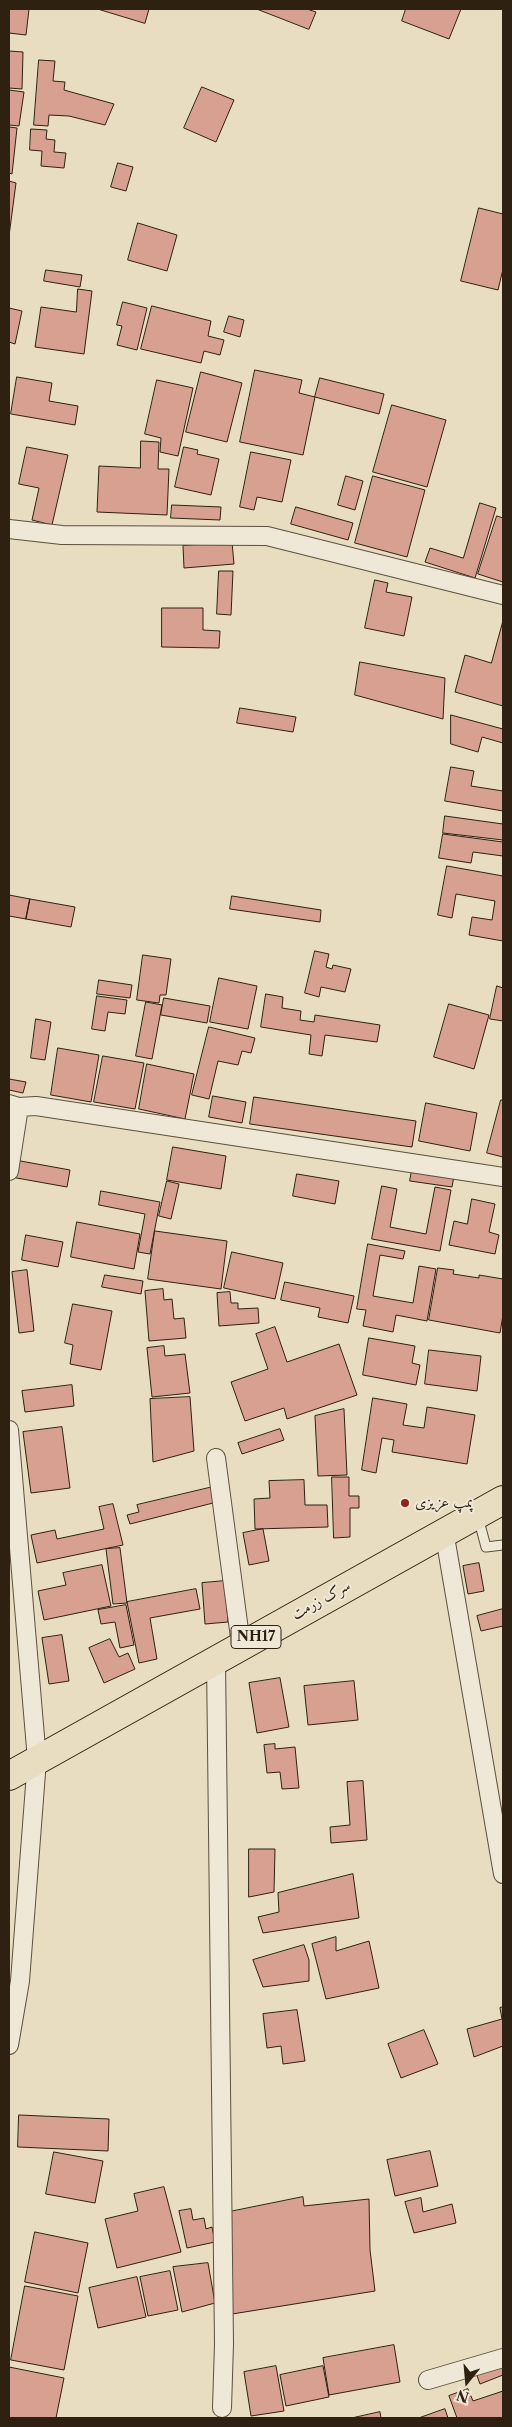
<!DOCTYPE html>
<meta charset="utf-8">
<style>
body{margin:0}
#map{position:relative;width:512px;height:2427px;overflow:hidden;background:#e8dcc1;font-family:"Libre Caslon Text",serif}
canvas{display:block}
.frame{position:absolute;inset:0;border:10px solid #2e2112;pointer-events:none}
.north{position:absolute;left:442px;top:2357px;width:50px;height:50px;-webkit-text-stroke:4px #f0e8d7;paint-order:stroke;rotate:197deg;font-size:14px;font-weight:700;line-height:20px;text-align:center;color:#2e2112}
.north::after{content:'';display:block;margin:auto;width:18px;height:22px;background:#2e2112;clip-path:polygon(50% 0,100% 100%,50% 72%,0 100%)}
</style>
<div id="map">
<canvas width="512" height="2427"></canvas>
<div class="frame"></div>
<div class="north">N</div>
</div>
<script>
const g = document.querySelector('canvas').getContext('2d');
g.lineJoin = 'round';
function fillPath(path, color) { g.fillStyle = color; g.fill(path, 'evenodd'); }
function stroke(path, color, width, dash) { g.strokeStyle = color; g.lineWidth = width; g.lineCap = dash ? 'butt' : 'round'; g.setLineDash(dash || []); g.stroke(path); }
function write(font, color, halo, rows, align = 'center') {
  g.font = font + ' "Libre Caslon Text",Amiri,serif'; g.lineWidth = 4; g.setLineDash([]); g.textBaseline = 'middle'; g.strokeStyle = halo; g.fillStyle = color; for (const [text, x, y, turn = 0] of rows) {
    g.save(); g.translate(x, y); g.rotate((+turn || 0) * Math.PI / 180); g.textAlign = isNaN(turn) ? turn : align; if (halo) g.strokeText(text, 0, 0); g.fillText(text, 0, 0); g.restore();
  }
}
const building = new Path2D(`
 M10,9H29L26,35L9,33Z
 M98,9H149L145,23Z
 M257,9H307L316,12L309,29Z
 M406,9H461L449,39L402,21Z
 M9,51L23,52L22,89L9,88Z
 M39,60L55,61L53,81L65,82L64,90L114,104L105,125L69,116L49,115L48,126L34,125Z
 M202,87L234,100L216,142L184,128Z
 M9,90L24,92L19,126L9,125Z
 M9,127L17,128L12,174L9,173Z
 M31,129L47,130L46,139L55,140L54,152L66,153L64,168L41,166L42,151L30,150Z
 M118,163L133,167L126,191L111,187Z
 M9,181L16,183L9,236Z
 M479,208L503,214V269L498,290L461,281Z
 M138,223L177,235L167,271L128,260Z
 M46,270L82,275L80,287L44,281Z
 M78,289L92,291L84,354L35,347L41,307L76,312Z
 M123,302L147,308L137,350L117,345L122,326L117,325Z
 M152,306L211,321L208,336L224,340L220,355L204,351L201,363L141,349Z
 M9,308L22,311L15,344L9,342Z
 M229,316L244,320L240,337L224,332Z
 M255,370L302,380L299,393L315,397L303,455L240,442Z
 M201,372L242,383L227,442L186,432Z
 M17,377L52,383L49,401L78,406L75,425L11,414Z
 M320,378L384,394L379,414L315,397Z
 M157,380L193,388L178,456L160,452L161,438L145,434Z
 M392,405L446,420L427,487L373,472Z
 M141,441L159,442L158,469H169L167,515L97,512L99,466L140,468Z
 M27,447L68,455L52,525L32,520L39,488L19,484Z
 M184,447L198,450L197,454L219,459L211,495L175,487Z
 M251,452L291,460L282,502L257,497L254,510L240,507Z
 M346,476L363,481L355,510L338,505Z
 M373,476L425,490L407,557L355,543Z
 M480,503L496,508L475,578L425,562L430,548L463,558Z
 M172,505L221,507L220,520L171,518Z
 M296,507L353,523L348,540L291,524Z
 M497,516L503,518V582L478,574Z
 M232,542L234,564L184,568L183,546Z
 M219,571H233L231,615L217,614Z
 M375,580L388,583L386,592L412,597L404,636L365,628Z
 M162,608H203V630L220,631L219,648L162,647Z
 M503,621V706L455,692L465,655L491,663Z
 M360,662L445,678L443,719L355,695Z
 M240,708L296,717L293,732L237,723Z
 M451,715L503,729V743L482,737L478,752L451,744Z
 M451,767L474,771L471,786L503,791V811L445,801Z
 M445,816L503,824V840L443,833Z
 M443,834L503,842V856L473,852L471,863L439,858Z
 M447,866L503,876V941L469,935L472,917L492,920L495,901L456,894L452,918L438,915Z
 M9,895L30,899L26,919L9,916Z
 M232,896L321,910L320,922L230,909Z
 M30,899L75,907L71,927L26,919Z
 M315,951L329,954L326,967L332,969L333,965L351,969L345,992L321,987L319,997L305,993Z
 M143,955L171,959L166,995H160L159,1003L137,1000Z
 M219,978L257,986L248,1029L210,1022Z
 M99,980L132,985L130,998L97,994Z
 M497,986L503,988V1021L490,1019Z
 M266,994L283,997L282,1008L301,1011L300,1020L314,1022L315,1015L380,1025L377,1042L325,1035L322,1056L309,1054L311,1035L261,1027Z
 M97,996L127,1000L125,1014L108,1012L105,1031L92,1029Z
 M164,998L210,1006L207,1023L161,1015Z
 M146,1002L162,1005L152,1059L136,1056Z
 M449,1004L489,1015L474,1069L434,1057Z
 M36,1019L51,1022L45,1060L31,1058Z
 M209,1027L255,1038L251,1053L242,1051L238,1065L218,1061L209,1099L192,1095Z
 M58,1048L99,1055L91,1102L51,1095Z
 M103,1056L144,1063L135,1109L94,1102Z
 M147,1064L194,1074L185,1119L139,1109Z
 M9,1079L26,1082L23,1093L9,1090Z
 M213,1096L246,1102L242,1123L209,1117Z
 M254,1097L416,1121L412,1147L250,1124Z
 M501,1100H503V1157L487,1153Z
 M426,1103L477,1113L470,1151L419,1141Z
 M173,1147L226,1156L221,1189L167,1180Z
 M15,1160L70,1170L67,1187L11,1177Z
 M412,1170L454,1176L452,1187L410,1181Z
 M297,1174L339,1181L335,1204L293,1196Z
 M167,1181L179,1184L171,1219L159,1216Z
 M382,1186L397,1189L390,1227L426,1234L435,1187L451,1190L440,1251L372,1239Z
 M101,1191L160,1202L150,1254L138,1252L145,1214L99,1205Z
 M472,1199L495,1204L489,1232L499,1235L495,1254L449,1245L454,1221L467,1224Z
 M77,1222L140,1234L134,1269L71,1257Z
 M155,1231L227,1241L221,1289L148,1279Z
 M26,1235L63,1242L58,1267L22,1260Z
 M368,1244L405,1251L403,1259L380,1255L373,1296L413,1303L419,1266L436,1269L427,1321L396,1315L393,1332L363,1326L366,1310L357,1309Z
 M232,1252L283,1263L275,1299L224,1288Z
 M438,1268L454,1270L453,1274L479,1278V1275L503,1279V1315L500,1333L429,1320Z
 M27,1270L34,1331L19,1333L12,1272Z
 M105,1275L143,1281L141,1294L102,1287Z
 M285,1282L354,1296L348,1323L318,1317L320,1308L281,1300Z
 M163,1289L164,1300L172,1299L174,1319L184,1318L186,1338L149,1341L145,1291Z
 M230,1292L231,1303H238V1309L258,1308L259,1323L219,1326L217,1293Z
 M73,1304L112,1311L101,1370L70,1364L73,1345L65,1343Z
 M275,1327L287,1362L339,1344L357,1395L287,1419L284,1408L245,1421L231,1382L268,1369L256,1334Z
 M369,1338L415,1346L412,1363L420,1365L416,1385L363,1375Z
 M164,1346L165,1356L185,1354L190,1393L152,1397L147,1348Z
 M429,1350L481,1356L477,1391L425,1384Z
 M72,1385L74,1406L25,1412L22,1391Z
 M190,1397L194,1451L153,1462L150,1399Z
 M373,1398L407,1404L403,1425L424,1428L427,1407L475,1415L467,1464L392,1452L394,1440L382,1438L376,1473L362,1470Z
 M344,1409L347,1475L318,1476L315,1416Z
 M62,1427L70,1488L31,1493L23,1432Z
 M280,1429L284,1440L242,1454L238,1443Z
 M332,1477H349V1496H359V1508H350V1537L334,1538Z
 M304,1480L305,1505H327L328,1527L255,1529L254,1499L270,1498L269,1481Z
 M213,1487L217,1502L130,1524L127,1515L139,1512L137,1505Z
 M113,1504L123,1545L37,1563L31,1535L55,1530L57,1539L104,1529L99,1507Z
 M263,1529L269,1561L249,1565L243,1533Z
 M120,1548L127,1603L113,1604L106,1549Z
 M479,1563L484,1591L468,1594L463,1566Z
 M102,1565L111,1606L44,1620L38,1591L66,1585L63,1573Z
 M225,1581L228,1622L205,1624L202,1583Z
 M196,1589L200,1609L150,1618L157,1659L139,1663L127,1602Z
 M126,1605L134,1645L120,1648L115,1622L101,1624L98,1610Z
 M503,1609V1626L481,1631L477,1616Z
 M62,1635L69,1681L49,1684L42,1638Z
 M110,1639L119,1657L128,1653L135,1669L104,1683L89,1648Z
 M280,1678L289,1727L257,1733L249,1683Z
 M354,1681L358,1720L308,1725L304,1686Z
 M275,1744V1749L295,1747L299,1788L282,1789L280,1772L267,1773L264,1745Z
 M363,1781L367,1840L331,1843L330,1827L350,1825L347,1782Z
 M249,1849H275L274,1892L249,1897Z
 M353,1874L359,1918L263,1933L258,1917L279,1912L278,1893Z
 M336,1937V1951L369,1941L379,1988L326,1999L312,1944Z
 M304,1945L309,1960V1981L263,1987L253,1960Z
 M503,2007V2046L474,2057L467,2029L502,2019L500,2008Z
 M297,2010L305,2061L283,2064L281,2046L267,2048L263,2014Z
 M424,2030L438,2064L401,2078L388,2044Z
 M19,2115L109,2119L108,2151L18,2147Z
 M430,2151L438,2186L395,2196L387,2160Z
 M54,2152L103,2161L95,2203L46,2194Z
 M164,2187L181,2252L117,2268L105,2219L138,2211L134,2194Z
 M303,2197L304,2206L369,2199L370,2250L375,2291L226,2315L229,2212Z
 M421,2198L423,2212L452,2204L456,2223L414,2233L405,2202Z
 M191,2209L193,2220L204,2218L206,2229L212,2227L215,2242L187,2248L179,2211Z
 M35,2232L88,2243L78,2293L25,2282Z
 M208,2263L215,2303L182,2312L173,2267Z
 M170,2271L178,2310L148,2316L140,2277Z
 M137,2277L146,2317L98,2328L89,2288Z
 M25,2286L78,2296L64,2370L11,2360Z
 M394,2345L400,2382L329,2395L323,2358Z
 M503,2363V2375L480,2384L476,2373Z
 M276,2366L284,2411L251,2416L244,2372Z
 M323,2366L329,2397L286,2406L280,2375Z
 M9,2367L64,2378L56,2418H9Z
 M468,2389L473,2401L503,2391V2418H457L449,2396Z
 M445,2409L448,2418H419Z
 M380,2412L381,2418H352Z`);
fillPath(building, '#d8a091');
stroke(building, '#2e2112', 1);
const lane = new Path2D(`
 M478,1517L486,1547L503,1545`);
const street = new Path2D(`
 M9,529L62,535L267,536L503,595
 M9,1104L19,1107L36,1106L503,1177
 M9,1171L19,1107
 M9,1430L37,1760L20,1981L9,2045
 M216,1458L241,1645
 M444,1531L503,1874
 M216,1660L224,2344L222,2408
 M428,2380L503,2358`);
const highway = new Path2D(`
 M9,1776L503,1500`);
stroke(lane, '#5c503e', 11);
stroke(street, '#5c503e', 20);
stroke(highway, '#2e2112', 30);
stroke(lane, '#f0e8d7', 9);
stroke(street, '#f0e8d7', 18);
stroke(highway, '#e8dcc1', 28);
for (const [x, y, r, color] of [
 [405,1503,5,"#8f2418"]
]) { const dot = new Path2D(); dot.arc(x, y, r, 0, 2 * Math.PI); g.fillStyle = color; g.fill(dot); stroke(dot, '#f0e8d7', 2); }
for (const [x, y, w] of [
 [256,1637,50]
]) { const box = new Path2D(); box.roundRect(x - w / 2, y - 11.5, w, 23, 4); g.fillStyle = '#f0e8d7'; g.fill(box); stroke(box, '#2e2112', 1); }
write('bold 14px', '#2e2112', null, [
 ["NH17",256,1637]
]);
write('15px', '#2e2112', '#f0e8d7', [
 ["پمپ عزیزی",415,1503]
], 'left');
write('15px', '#2e2112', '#f0e8d7', [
 ["سرک زرمت",321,1600,-29]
]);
</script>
